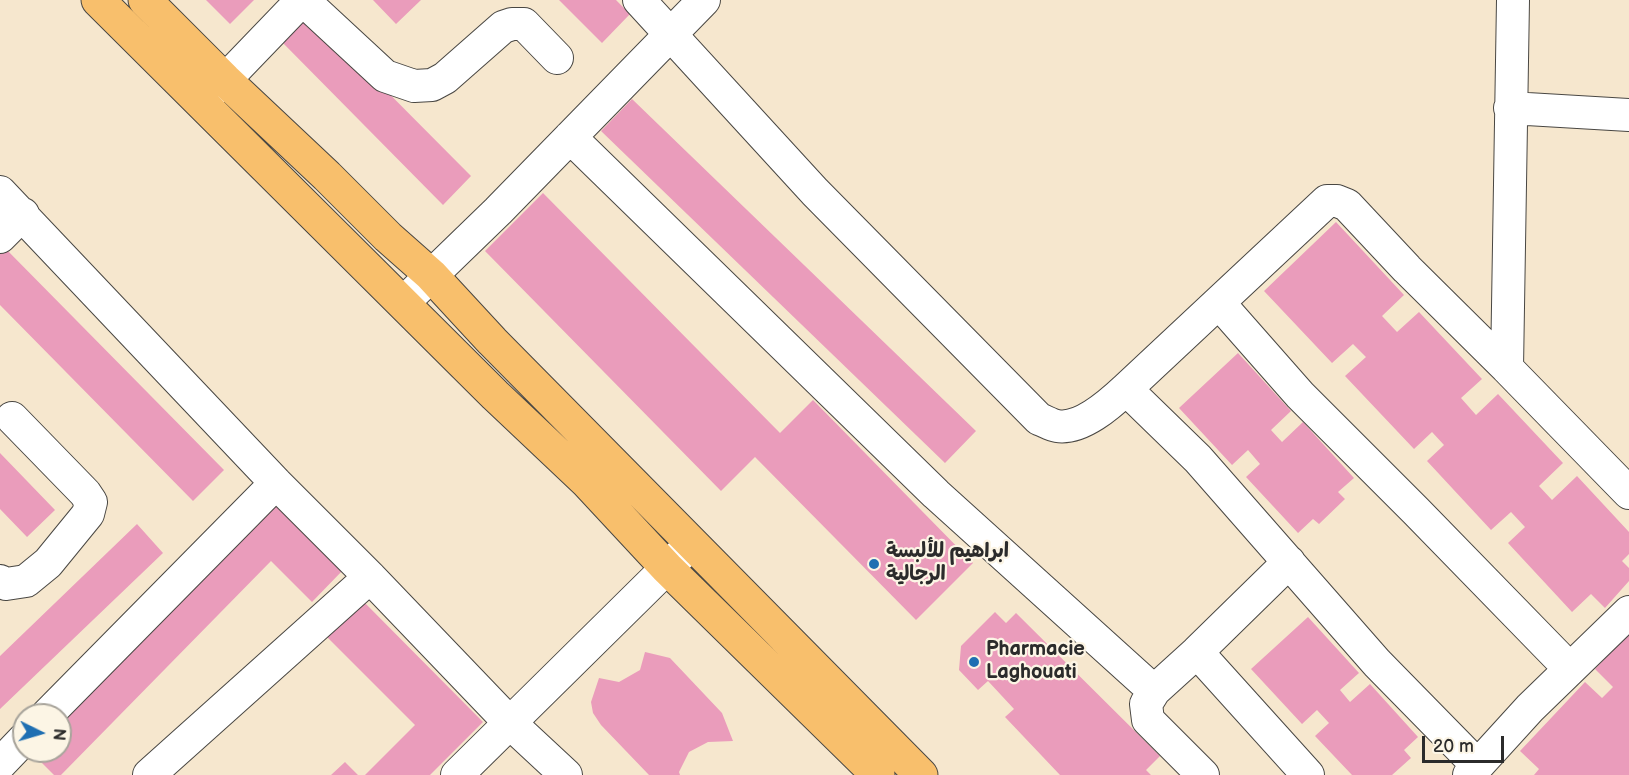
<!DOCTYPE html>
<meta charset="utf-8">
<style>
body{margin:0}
#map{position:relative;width:1629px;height:775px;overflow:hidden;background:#f6e7ce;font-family:"Balsamiq Sans",sans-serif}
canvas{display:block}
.north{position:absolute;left:12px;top:703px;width:60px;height:60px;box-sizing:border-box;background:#fcf5e5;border:2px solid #a8a49b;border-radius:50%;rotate:95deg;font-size:16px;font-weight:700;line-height:24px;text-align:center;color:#2b2b2b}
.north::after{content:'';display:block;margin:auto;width:21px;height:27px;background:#1f6fb2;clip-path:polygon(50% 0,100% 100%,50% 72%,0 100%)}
.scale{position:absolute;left:1422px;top:736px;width:82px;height:27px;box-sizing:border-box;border:3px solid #2b2b2b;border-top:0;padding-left:8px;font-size:18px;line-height:21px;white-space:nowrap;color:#2b2b2b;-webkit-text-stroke:4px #fcf5e5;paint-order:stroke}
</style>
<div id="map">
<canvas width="1629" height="775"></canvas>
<div class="north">N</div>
<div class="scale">20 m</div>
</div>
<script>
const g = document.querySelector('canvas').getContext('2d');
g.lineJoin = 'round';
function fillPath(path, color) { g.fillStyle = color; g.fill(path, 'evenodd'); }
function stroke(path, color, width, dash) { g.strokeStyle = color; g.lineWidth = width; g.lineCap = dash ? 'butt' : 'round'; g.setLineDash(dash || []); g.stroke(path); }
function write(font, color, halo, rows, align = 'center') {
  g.font = font + ' "Balsamiq Sans","Playpen Sans Arabic",sans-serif'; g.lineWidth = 4.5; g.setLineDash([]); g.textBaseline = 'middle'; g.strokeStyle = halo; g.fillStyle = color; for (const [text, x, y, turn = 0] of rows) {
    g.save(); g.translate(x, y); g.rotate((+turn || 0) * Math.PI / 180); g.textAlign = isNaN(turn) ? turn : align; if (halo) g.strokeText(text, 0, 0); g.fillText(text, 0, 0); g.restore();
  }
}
fillPath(new Path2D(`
 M206,0H254L230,24Z
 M373,0H421L396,24Z
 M559,0H616L630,14L602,43Z
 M308,12L471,176L443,205L280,40Z
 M632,99L976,431L945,463L601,131Z
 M543,193L780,433L813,400L973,563L916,620L755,457L721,491L485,251Z
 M1336,222L1404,295L1382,316L1397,332L1419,312L1482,379L1461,398L1476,415L1498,394L1563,463L1539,486L1552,500L1577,476L1629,532V554L1622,561L1629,568V581L1605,608L1591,594L1572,612L1508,543L1525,527L1511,512L1491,530L1427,461L1444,445L1432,432L1414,449L1345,376L1366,357L1353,344L1332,363L1264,291Z
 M2,245L224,470L193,501L0,305V247Z
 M1238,353L1291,411L1271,430L1282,442L1303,422L1354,478L1338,492L1345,499L1319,524L1313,519L1298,533L1246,477L1260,464L1248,450L1232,465L1179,408Z
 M0,453L55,510L27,537L0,509Z
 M276,502L344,569L312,602L271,561L61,775H54L30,751H60V721Z
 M137,524L163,553L0,709V656Z
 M361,599L483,722L430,775H365L415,725L325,635Z
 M995,612L1006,623L1016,613L1160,756L1146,770L1151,775H1060L1005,717L1014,709L988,681L978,690L959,670L961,646Z
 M1308,617L1359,673L1340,690L1350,702L1370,684L1418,737L1404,750L1411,758L1392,775H1352L1315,736L1329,723L1317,710L1302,724L1251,669Z
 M1629,633V775H1534L1539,769L1520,751L1585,682L1602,698L1613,687L1595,669Z
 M645,652L670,658L722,713L733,741L708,742L689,752L679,772L680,775H649L601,725L593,713L591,702L599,678L619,682L640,670Z
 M345,762L358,775H331Z`), '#ea9cbb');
const minor = new Path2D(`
 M303,0L385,76L414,86L432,85L445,78L503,27L512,24H524L557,58
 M639,0L815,192L1039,419C1045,421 1051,425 1057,426C1081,430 1110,404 1126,389
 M1513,0L1507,368L1629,493
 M205,97L225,80L302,0
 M1510,108L1629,115
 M570,137L936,494L1154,691
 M0,192L276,483L370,577L509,722L566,775
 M0,237L23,214
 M403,303L498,211L704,0
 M1219,303L1300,395L1416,511L1569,668
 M0,581L6,584L26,581L48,563L88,514L91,502L85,493L12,418
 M1197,652L1308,775
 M47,715L276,483
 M0,764L24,739
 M1477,765L1377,663L1198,459L1126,389L1327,201H1337L1347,205L1407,269L1507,368
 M149,775L370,577
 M457,775L686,549
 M1203,775L1148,720L1146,704L1154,691L1197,652L1289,562
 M1469,775L1530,708L1629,612`);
const major = new Path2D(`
 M98,0L495,395L587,482L667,568L878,775
 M145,0L225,80L327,176L388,237L431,275L492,341L921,775`);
stroke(minor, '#494743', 34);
stroke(major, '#494743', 35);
stroke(minor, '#fff', 32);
stroke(major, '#f8bf6c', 33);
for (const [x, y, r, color] of [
 [874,564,6,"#1f6fb2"],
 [974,662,6,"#1f6fb2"]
]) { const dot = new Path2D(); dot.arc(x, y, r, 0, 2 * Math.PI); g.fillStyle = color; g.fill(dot); stroke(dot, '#fcf5e5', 2); }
write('bold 20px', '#2b2b2b', '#fcf5e5', [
 ["ابراهيم للألبسة",886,552],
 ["الرجالية",886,575],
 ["Pharmacie",986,650],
 ["Laghouati",986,673]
], 'left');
</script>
